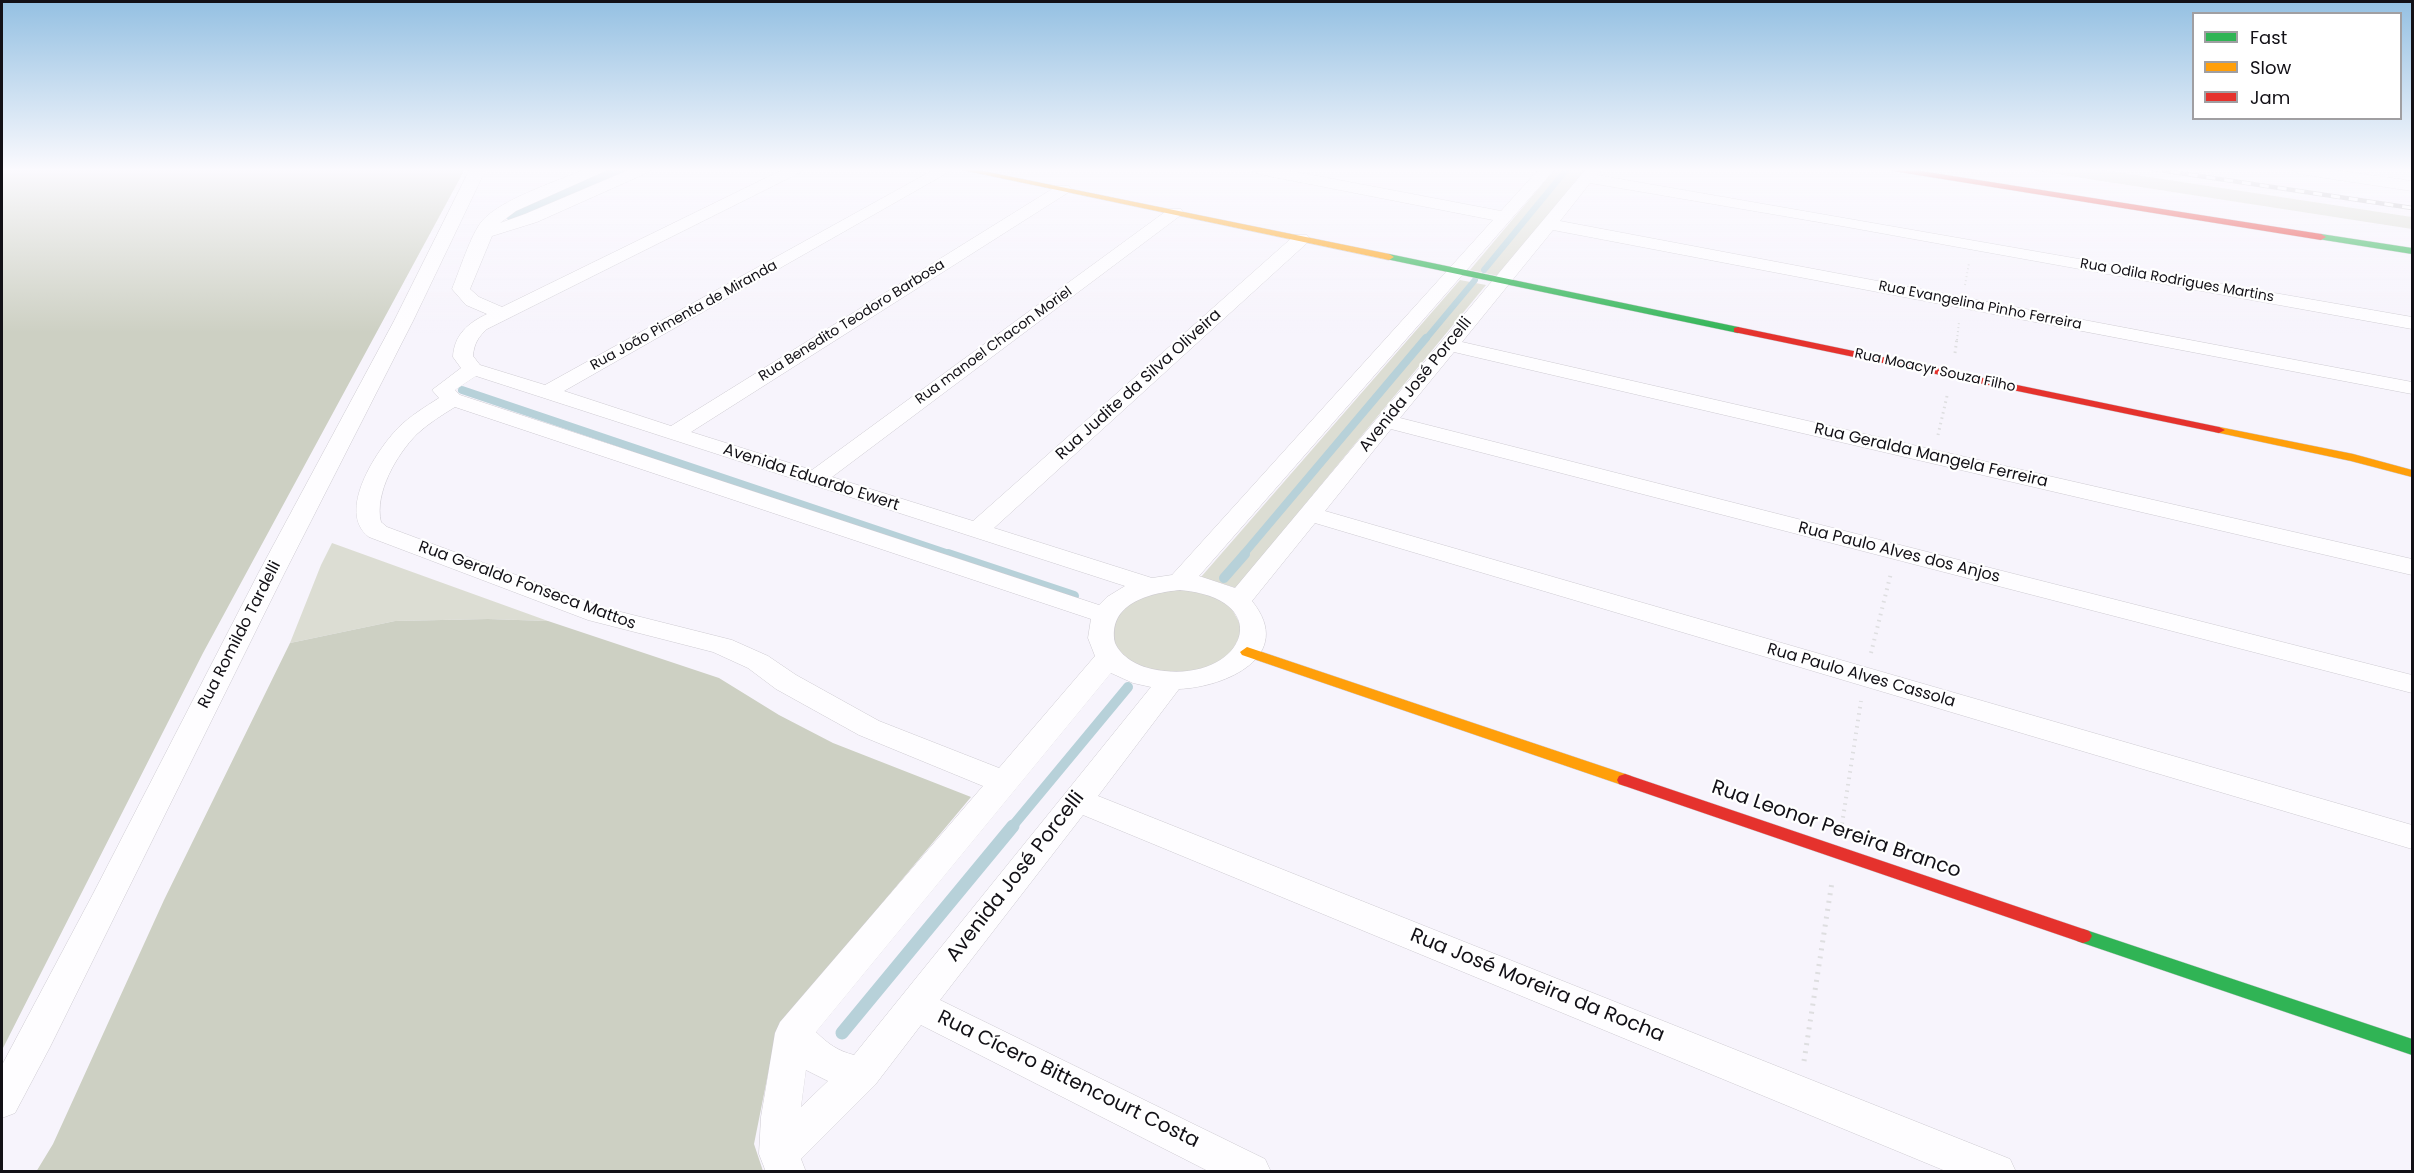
<!DOCTYPE html>
<meta charset="utf-8">
<style>
body{margin:0}
#map{position:relative;width:2414px;height:1173px;overflow:hidden;background:#f7f4fc;font-family:Poppins,sans-serif}
canvas{display:block}
.frame{position:absolute;inset:0;border:3px solid #121016;pointer-events:none}
.legend{position:absolute;left:2192px;top:12px;width:210px;height:108px;box-sizing:border-box;background:#fff;border:2px solid #a09fa2;margin:0;padding:8px 10px;list-style:none;font-size:18px;color:#121016}
.legend li{display:flex;align-items:center;gap:12px;height:30px}
.legend b{width:30px;border:2px solid #a09fa2}
</style>
<div id="map">
<canvas width="2414" height="1173"></canvas>
<div class="frame"></div>
<ul class="legend">
<li><b style="height:8px;background:#30b455"></b>Fast</li>
<li><b style="height:8px;background:#ff9f0a"></b>Slow</li>
<li><b style="height:8px;background:#e5322d"></b>Jam</li>
</ul>
</div>
<script>
const g = document.querySelector('canvas').getContext('2d');
g.lineJoin = 'round';
function fillPath(path, color) { g.fillStyle = color; g.fill(path, 'evenodd'); }
function stroke(path, color, width, dash) { g.strokeStyle = color; g.lineWidth = width; g.lineCap = dash ? 'butt' : 'round'; g.setLineDash(dash || []); g.stroke(path); }
function write(font, color, halo, rows, align = 'center') {
  g.font = font + ' Poppins,sans-serif'; g.lineWidth = 4.5; g.setLineDash([]); g.textBaseline = 'middle'; g.strokeStyle = halo; g.fillStyle = color; for (const [text, x, y, turn = 0] of rows) {
    g.save(); g.translate(x, y); g.rotate((+turn || 0) * Math.PI / 180); g.textAlign = isNaN(turn) ? turn : align; if (halo) g.strokeText(text, 0, 0); g.fillText(text, 0, 0); g.restore();
  }
}
fillPath(new Path2D(`
 M607,169H637L529,216L513,219L503,217L504,213Z
 M1555,169H1586L1499,276L1470,270Z
 M2024,169H2097L2412,217V229Z
 M1460,280L1486,285L1236,588L1201,577Z
 M332,543L548,621L488,619L395,621L290,643L321,565Z
 M1173,588L1214,595L1229,604L1243,629L1230,656L1214,666L1193,673L1149,671L1129,663L1116,651L1110,623L1133,599Z`), '#dcddd3');
fillPath(new Path2D(`
 M2,169H465L203,653L2,1050Z
 M488,619L548,621L719,678L779,715L833,743L971,797L777,1029L754,1144L763,1171L36,1172L53,1144L164,900L290,643L395,621Z`), '#cdd0c3');
stroke(new Path2D(`
 M1484,270L1567,169
 M1425,340L1475,280`), '#b7d1d9', 6);
stroke(new Path2D(`
 M462,390L952,555
 M1243,555L1426,338`), '#b7d1d9', 8);
stroke(new Path2D(`
 M948,554L1074,596
 M1224,578L1245,554
 M1011,828L1128,687`), '#b7d1d9', 10);
stroke(new Path2D(`
 M842,1033L1013,826`), '#b7d1d9', 13);
fillPath(new Path2D(`
 M607,169H631L628,173L522,220H508L505,216L508,212Z`), '#b7d1d9');
const street = new Path2D(`
 M470,169H486L413,321L285,572L50,1047L15,1113L2,1118V1065L93,894L259,572L394,321Z
 M585,169H606L603,172L516,211L500,223L525,214L631,169H652L649,172L537,222L492,236L470,289L479,297L502,307L784,169H804L801,172L487,329C478,337 474,344 473,356L480,365L545,385L935,169H954L564,391L671,426L1057,186H1069L1071,189L1069,192L691,432L812,470L1169,209H1181L1183,212L1181,215L832,477L973,521L1295,235H1307L1310,239L1307,243L994,528L1152,578L1172,575L1493,220L1258,174L1250,169H1281L1501,211L1539,169H1555L1199,576L1235,588L1586,169H1602L1597,175L2412,317V329L1836,225L1590,183L1560,221L2412,382V394L1553,230L1462,342L2412,559V575L1454,352L1400,418L2412,675V693L1391,429L1325,511L2412,825V849L1315,523L1252,601C1296,656 1226,687 1179,689L1098,796L2010,1159L2016,1172H1948L1083,815L940,1000L1265,1159L1271,1172H1210L921,1025L875,1085L801,1159L806,1172H766L759,1154L761,1117L775,1033L780,1022L983,786L859,735L776,689L748,668L713,652L588,620L369,537C336,512 376,451 398,428C410,416 425,407 439,398L432,390L461,368L453,357C454,335 468,323 487,314L466,305L452,289C459,272 471,234 482,221C501,199 558,181 585,169ZM476,376L1125,586L1107,597L1099,605L460,395L455,390ZM455,407L1091,619L1088,638L1095,656L999,768L879,721L796,675L768,656L732,640L605,608L387,527L381,522C374,493 397,454 417,434C429,423 442,415 455,407ZM1180,590C1282,599 1242,688 1152,669C1138,666 1121,657 1115,643C1107,604 1149,593 1180,590ZM1111,673L1133,683L1151,687L854,1055C838,1051 828,1044 816,1032ZM806,1070L828,1081L801,1107Z
 M2291,169H2329L2412,181V191L2299,174Z`);
const fast = new Path2D(`
 M2321,234L2412,248V254L2318,239L2316,237Z
 M1389,254L1738,327L1743,330L1738,333L1386,259V255Z
 M2083,929L2412,1039V1055L2077,941L2074,936L2077,931Z`);
const slow = new Path2D(`
 M958,169H973L1389,254L1394,257L1389,260Z
 M2219,427L2353,454L2412,470V477L2351,461L2215,432L2213,430Z
 M1247,647L1631,776L1633,780L1631,784L1625,786L1619,784L1242,655L1240,652Z`);
const jam = new Path2D(`
 M1889,169H1908L2321,234L2326,237L2321,240L1893,171Z
 M1738,327L2219,427L2225,430L2219,433L1734,332V328Z
 M1625,774L2089,931L2092,936L2089,941L2083,943L1619,784L1617,780L1619,776Z`);
stroke(street, '#cecbd2', 1);
stroke(fast, '#cecbd2', 1);
stroke(slow, '#cecbd2', 1);
stroke(jam, '#cecbd2', 1);
stroke(new Path2D(`
 M1965,285L1969,263
 M1957,340L1959,322`), '#dedee0', 2, [1, 3]);
stroke(new Path2D(`
 M1955,353L1957,338
 M1938,435L1947,396`), '#dedee0', 3, [1.5, 4]);
stroke(new Path2D(`
 M1871,653L1891,573
 M1842,824L1861,701`), '#dedee0', 4, [1.5, 5]);
stroke(new Path2D(`
 M1804,1061L1832,882`), '#dedee0', 5, [2, 6]);
fillPath(street, '#fefdff');
fillPath(fast, '#30b455');
fillPath(slow, '#ff9f0a');
fillPath(jam, '#e5322d');
const rail = new Path2D(`
 M2153,169L2412,208`);
stroke(rail, '#bdbcbf', 4.5);
stroke(rail, '#fff', 3, [9]);
const sky = g.createLinearGradient(0, 0, 0, 333);
sky.addColorStop(0, '#94c0e2');
sky.addColorStop(0.51, '#fbfafe');
sky.addColorStop(1, '#fbfafe00');
g.fillStyle = sky;
g.fillRect(0, 0, 2414, 333);
write('14px', '#121016', '#fff', [
 ["Rua Odila Rodrigues Martins",2177,281,10],
 ["Rua Evangelina Pinho Ferreira",1980,306,11],
 ["Rua João Pimenta de Miranda",684,316,-29],
 ["Rua Benedito Teodoro Barbosa",852,321,-32],
 ["Rua manoel Chacon Moriel",994,346,-36],
 ["Rua Moacyr Souza Filho",1935,371,12]
]);
write('16px', '#121016', '#fff', [
 ["Rua Judite da Silva Oliveira",1139,385,-42],
 ["Avenida José Porcelli",1416,385,-51],
 ["Rua Geralda Mangela Ferreira",1931,456,13],
 ["Avenida Eduardo Ewert",811,478,18],
 ["Rua Paulo Alves dos Anjos",1899,553,14],
 ["Rua Geraldo Fonseca Mattos",527,586,20],
 ["Rua Romildo Tardelli",240,635,-63],
 ["Rua Paulo Alves Cassola",1861,676,16]
]);
write('20px', '#121016', '#fff', [
 ["Rua Leonor Pereira Branco",1836,830,19],
 ["Avenida José Porcelli",1016,877,-52],
 ["Rua José Moreira da Rocha",1537,986,22],
 ["Rua Cícero Bittencourt Costa",1068,1080,26]
]);
</script>
